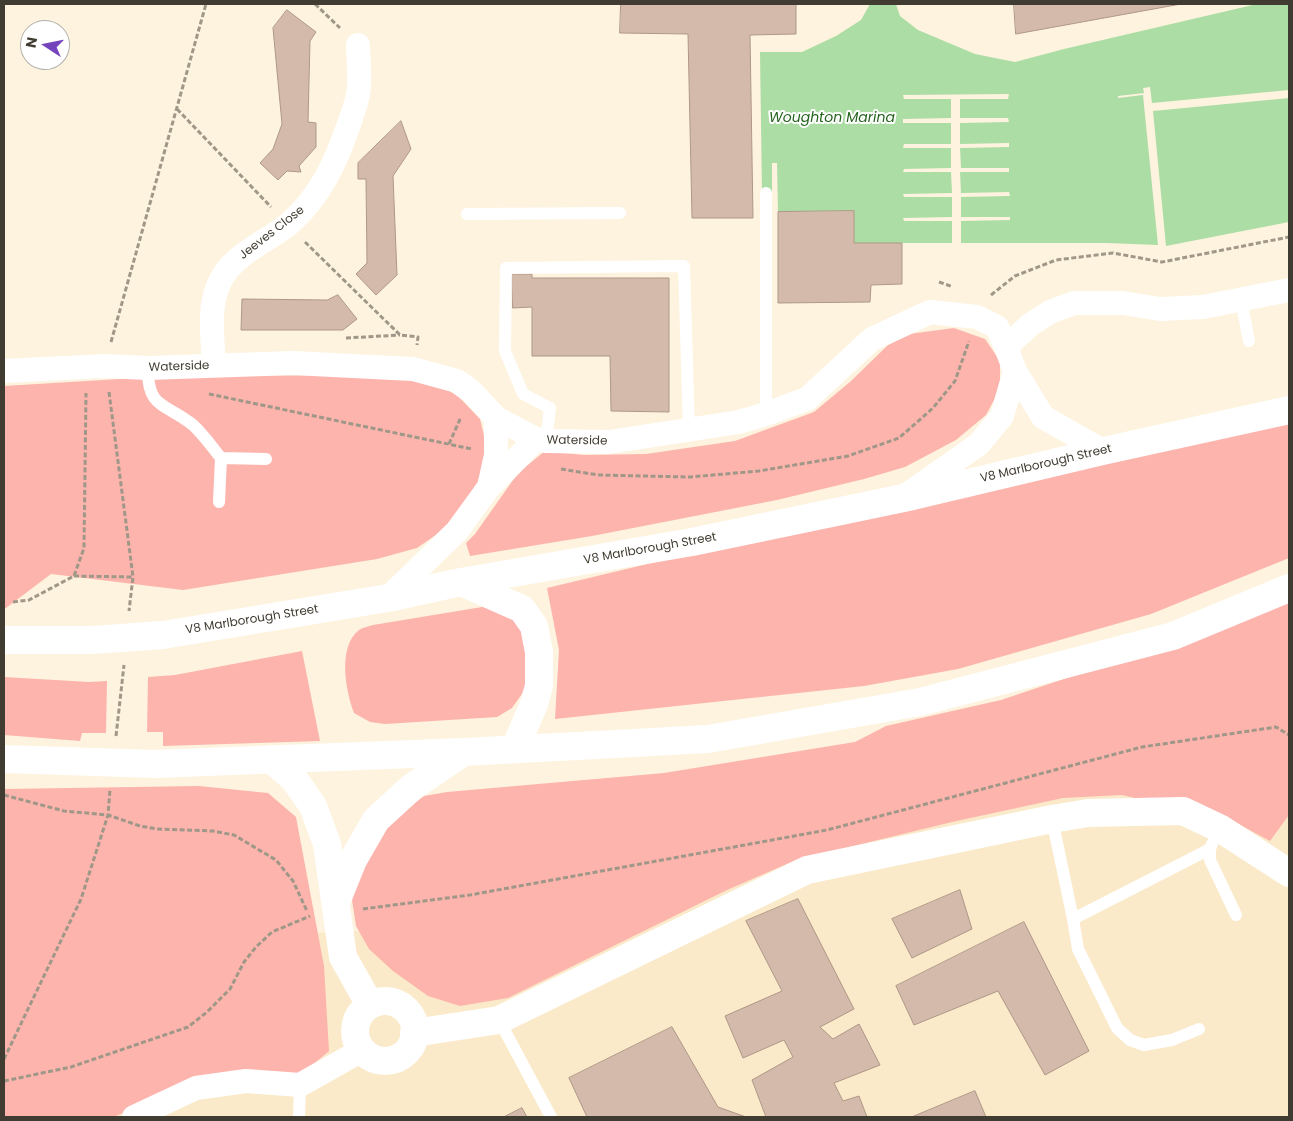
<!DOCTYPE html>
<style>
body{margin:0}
#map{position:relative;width:1293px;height:1121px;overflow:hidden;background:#fef3de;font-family:Poppins,sans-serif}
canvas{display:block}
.frame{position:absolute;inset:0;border:5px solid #413c31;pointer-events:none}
.north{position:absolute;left:20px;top:20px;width:50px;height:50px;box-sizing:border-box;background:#fff;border:1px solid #b3b1ad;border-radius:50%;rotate:281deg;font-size:14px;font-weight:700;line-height:20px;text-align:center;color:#413c31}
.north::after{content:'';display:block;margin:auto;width:18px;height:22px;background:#7344bc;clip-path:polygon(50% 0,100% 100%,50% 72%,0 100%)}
</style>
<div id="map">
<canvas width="1293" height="1121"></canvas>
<div class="frame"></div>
<div class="north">N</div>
</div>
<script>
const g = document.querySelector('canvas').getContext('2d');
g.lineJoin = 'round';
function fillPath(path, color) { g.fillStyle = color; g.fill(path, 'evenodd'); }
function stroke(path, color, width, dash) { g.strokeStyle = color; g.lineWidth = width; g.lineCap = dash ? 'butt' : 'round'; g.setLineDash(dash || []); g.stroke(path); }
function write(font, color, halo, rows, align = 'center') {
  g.font = font + ' Poppins,sans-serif'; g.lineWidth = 4; g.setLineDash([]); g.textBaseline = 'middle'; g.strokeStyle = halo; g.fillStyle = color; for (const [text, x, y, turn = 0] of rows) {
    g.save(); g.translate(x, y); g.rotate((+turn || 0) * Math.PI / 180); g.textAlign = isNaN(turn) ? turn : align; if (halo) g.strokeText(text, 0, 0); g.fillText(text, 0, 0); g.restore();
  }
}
fillPath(new Path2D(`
 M1289,673V1117H39L294,934L404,929L834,800Z`), '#fbeac9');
fillPath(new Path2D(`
 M954,328L985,339L1000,361V389L986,415L956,440L905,467L864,479L777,500L592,536L470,556L466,543L475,534L518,473L545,451L584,455L646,454L735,441L814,412L851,381L888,345L909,334Z
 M361,375L431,380L458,396L480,419L486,444L484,463L475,490L443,530L417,548L377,559L183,590L51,574L6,608H4V386L169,376Z
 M1289,423V558L1151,614L958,669L864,686L555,719L559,650L547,588L806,526Z
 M1289,597V815L1270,841L1231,820L1122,795L1063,798L952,822L796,860L727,890L508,998L460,1006L428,996L393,971L369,949L356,926L352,900L357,878L389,822L424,796L447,792L664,773L855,742L886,726L1001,700L1216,628Z
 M482,607L500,608L516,620L529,641L531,666L524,691L512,708L497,717L385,724L370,722L354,713C346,692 337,647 359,630C362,628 369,626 373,625Z
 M302,651L320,741L163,746V732H147L148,677L175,675Z
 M4,677L89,682L107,681L106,733H82L80,741L4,735Z
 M199,786L268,793L296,817L324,966L329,1051L303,1073L222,1074L113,1117H4V789Z`), '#fdb4ad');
fillPath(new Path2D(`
 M870,4H896L900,16L918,30L975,54L1015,62L1064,49L1257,4H1289V90L1152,103L1150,87L1143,88L1144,93L1118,96V98L1143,95L1158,245L1107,243H961V221L1010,220V217H961V197L1010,196L1009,192L961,193L960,172H1009V168H961L960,148L1009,147V143L960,144V123L1009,122L1008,118H960V99H1008L1009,94L903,95L904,99H951V118L903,119V123H951V144H904L903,148H951V168L904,169L903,172H951L952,193L903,194L904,197H952V217L903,218L904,221H952V243H854L853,211L778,212L777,163H772V193L762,194L760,52H802L836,36L861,20Z
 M1289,98V222L1166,246L1153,111Z`), '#acdda5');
const building = new Path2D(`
 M621,4H796V34L750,35L753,218H692L688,34L620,33Z
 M1014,4H1181L1016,34Z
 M287,10L316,32L310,41L308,122L316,123V147L299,166L301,172L287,171L278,180L260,163L273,149L282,124L273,28Z
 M401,121L411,149L393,176L397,275L376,295L356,274L367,263L366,179H358V163Z
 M854,211V243H902V284L871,285L870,302L778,303V212Z
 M512,274H532V278H669V412L611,411L610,356H532V307L513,308Z
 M338,295L357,319L343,330H241L242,299L327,300Z
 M960,890L972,929L912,958L892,919Z
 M798,899L854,1009L820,1027L833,1039L859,1024L880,1065L834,1083L843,1101L859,1096L867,1117H766L752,1080L793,1057L784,1040L743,1058L725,1016L782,991L746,921Z
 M1024,922L1089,1051L1045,1075L998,991L914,1025L896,986Z
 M672,1027L718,1107L746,1117H587L569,1078Z
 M975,1091L986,1117H912Z
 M522,1108L527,1117H504Z`);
fillPath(building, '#d4baaa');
stroke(building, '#af9787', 1);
stroke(new Path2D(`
 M315,4L340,28
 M177,109L271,207
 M305,242L400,335L418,337L417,345
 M939,282L953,287
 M991,295L1015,276L1056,260L1113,253L1162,262L1289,237
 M346,338L400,335
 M111,342L206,4
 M109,392L133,577L129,611
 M209,394L472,449
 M449,444L461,417
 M561,469L598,475L690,477L759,471L848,456L899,438L933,408L955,381L969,341
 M74,576L133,577
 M13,602L29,600L74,576L84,548L86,393
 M116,736L124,665
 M4,795L64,811L108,815L140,826L157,829L213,831L234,835L276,860L293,881L307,911
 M363,909L470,895L827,830L1142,747L1276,727L1289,735
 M4,1059L81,899L108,815L110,789
 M4,1081L71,1067L188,1027L207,1012L230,989L244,962L256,947L272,932L310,916`), '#9f9787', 3, [5, 2.5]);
stroke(new Path2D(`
 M766,193V414
 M467,214L620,213
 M1241,300L1249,341
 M148,368C147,409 166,403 193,425C203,434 212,447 221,458L266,459
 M546,441L550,408L523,394L505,351L506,268L684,266L689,430
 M219,502L221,458
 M1052,819L1073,919L1078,949L1117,1028L1130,1040L1144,1045L1172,1040L1199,1029
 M1212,844L1210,849V860L1236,915
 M1073,919L1210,849
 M499,1020L551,1117
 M299,1117L300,1085`), '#fff', 12);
stroke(new Path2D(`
 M1006,347L1030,325L1050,312L1074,303H1123L1160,309L1203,307L1289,290
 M214,365C213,340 208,310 218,286C230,255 265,243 289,224C320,197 336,162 349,124C352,115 356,105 358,95C361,80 358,61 358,45
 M4,371L105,366L148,368L293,363L413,369L457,381L472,392L496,418L536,439L546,441L609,442L739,422L766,414L807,399L872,339L930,312L977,317L997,327L1006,347L1015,371
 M489,487L496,455V418
 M905,496L979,444L1002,416L1015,371L1043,417L1103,451
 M388,598L457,531L489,487L536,439
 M134,1117L196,1088L246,1081L300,1085L362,1050`), '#fff', 24);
stroke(new Path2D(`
 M461,582L522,609L534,626L539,652V686L534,704L515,748
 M4,640H92L163,635L388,598L461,582L692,542L913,496L1103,451L1289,410
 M4,759L155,764L464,752L708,739L920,702L1173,636L1289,588
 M271,759L294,779L313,806L327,844L343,957L370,1005
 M336,902L353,860L376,820L412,787L464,752
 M355 1031a30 30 0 1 1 60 0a30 30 0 1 1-60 0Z
 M414,1033L499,1020L807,870L1052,819L1088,813L1183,811L1221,829L1289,873`), '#fff', 28);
write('12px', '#413c31', '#fff', [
 ["Jeeves Close",272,233,-38],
 ["Waterside",179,367,-2],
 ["Waterside",577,441,1],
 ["V8 Marlborough Street",1046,464,-13],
 ["V8 Marlborough Street",650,549,-10],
 ["V8 Marlborough Street",252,620,-9]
]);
write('italic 14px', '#25641d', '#fff', [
 ["Woughton Marina",832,118]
]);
</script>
